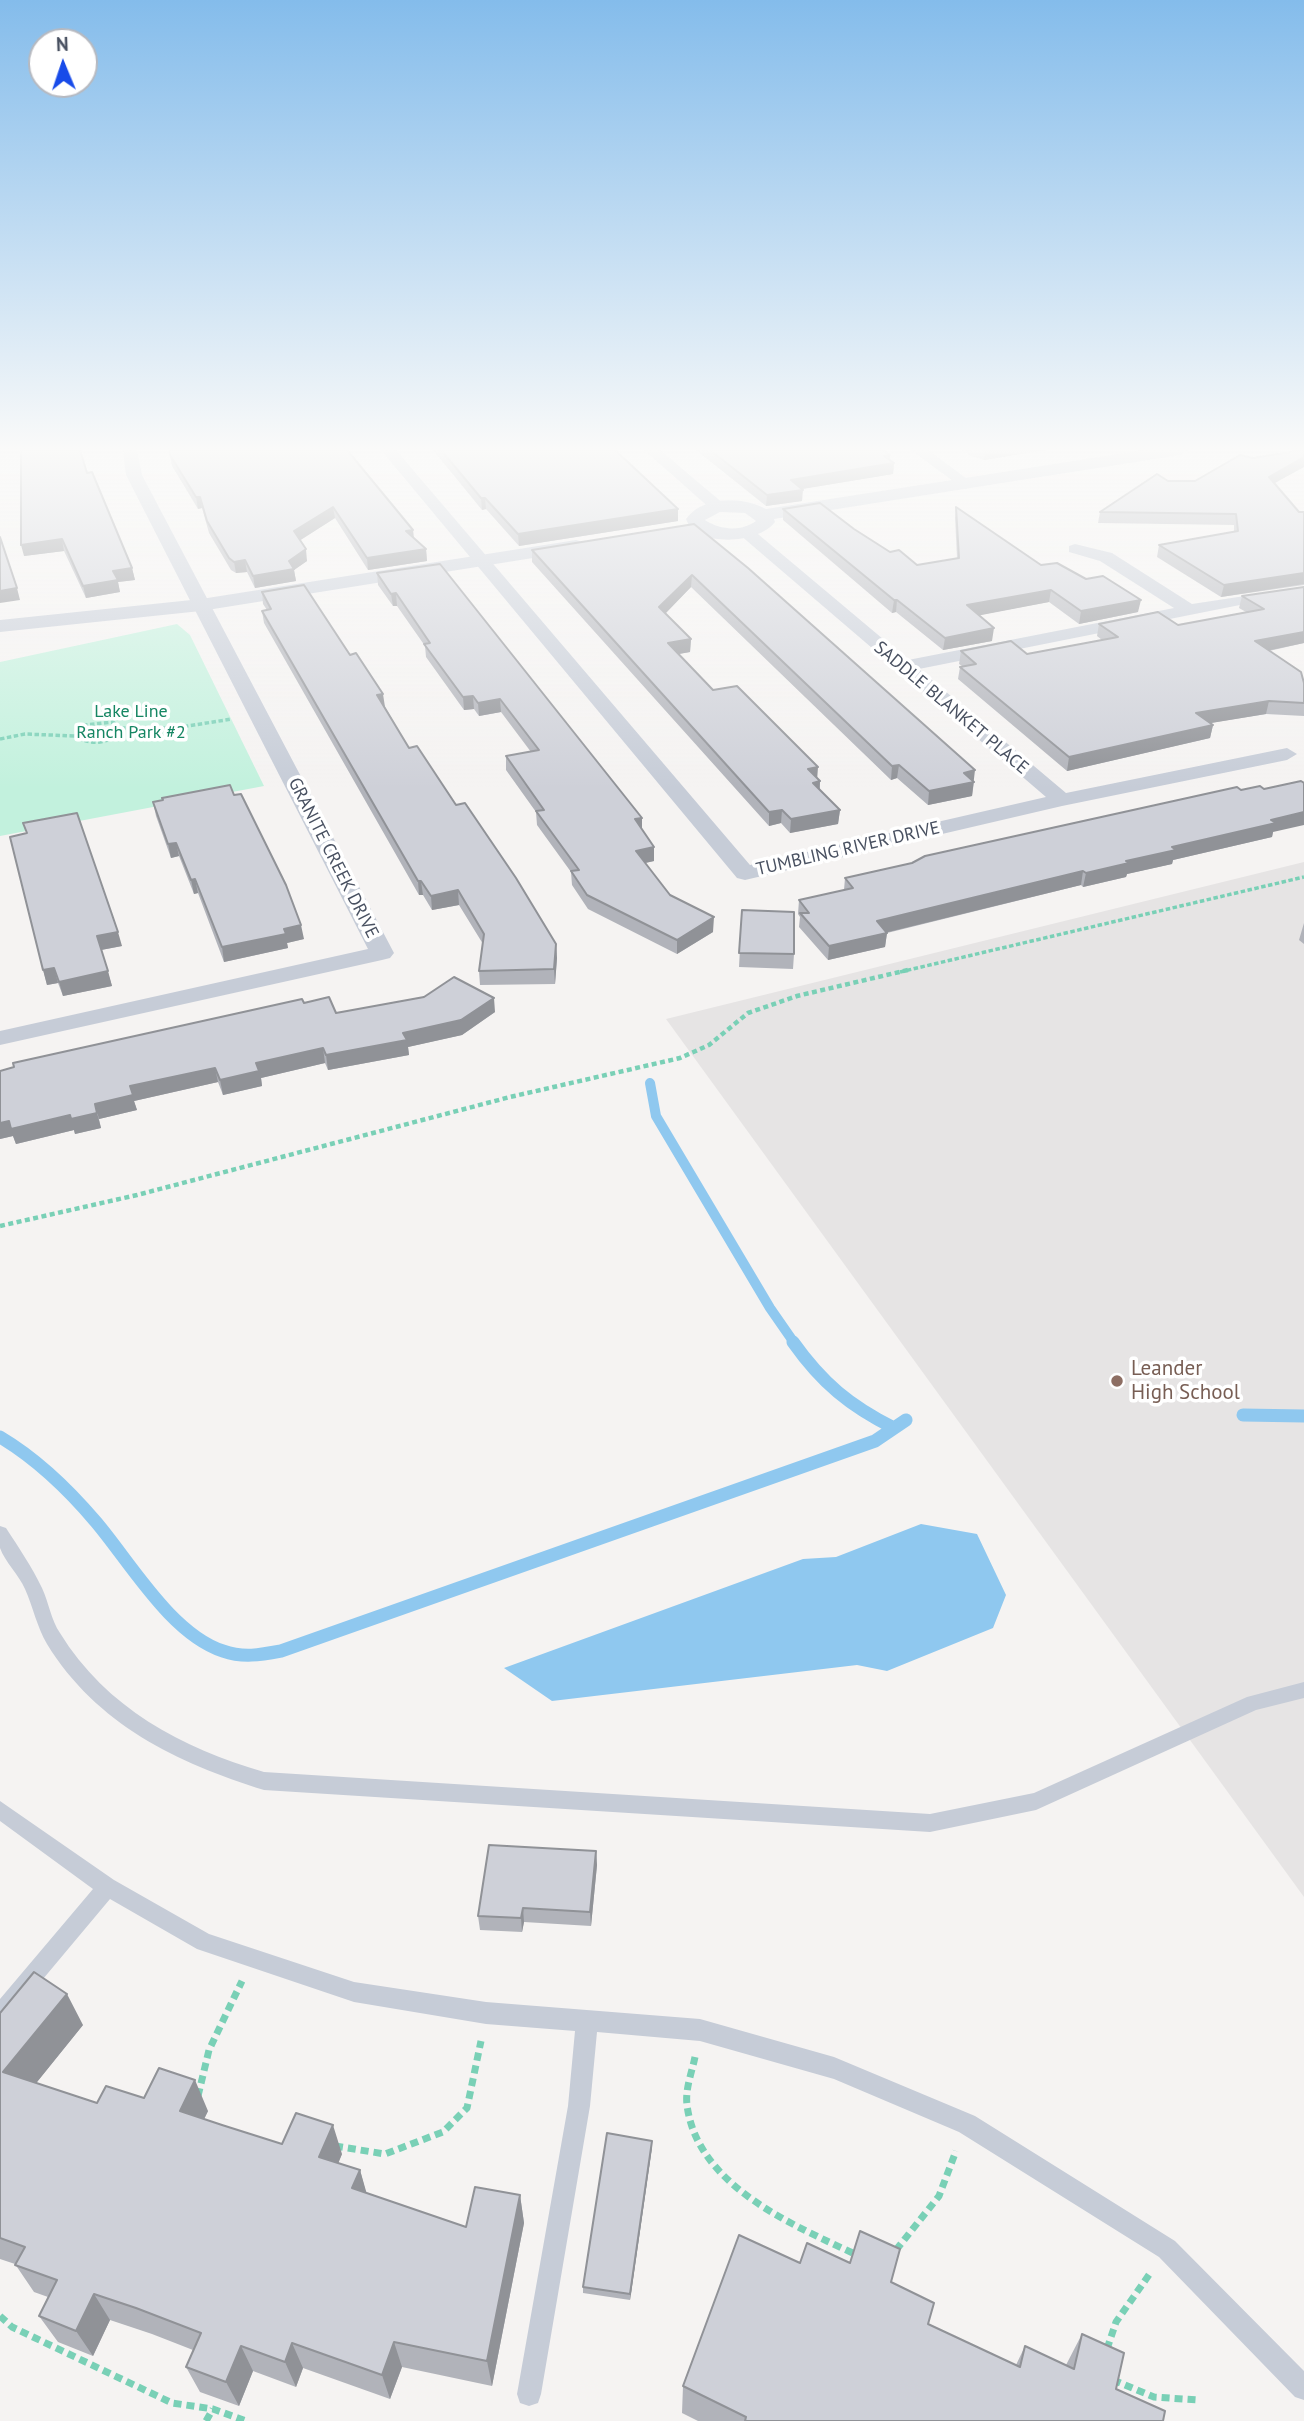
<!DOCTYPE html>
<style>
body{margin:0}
#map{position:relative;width:1304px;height:2421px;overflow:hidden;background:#f5f3f2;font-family:"PT Sans",sans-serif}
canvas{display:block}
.north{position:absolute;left:28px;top:28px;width:70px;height:70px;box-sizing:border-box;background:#fff;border:2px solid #b6b9c0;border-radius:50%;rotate:358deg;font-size:19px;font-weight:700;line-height:28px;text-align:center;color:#495161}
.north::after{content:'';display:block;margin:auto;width:24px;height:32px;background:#184be9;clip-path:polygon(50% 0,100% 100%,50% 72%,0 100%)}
</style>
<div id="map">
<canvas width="1304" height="2421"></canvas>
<div class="north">N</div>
</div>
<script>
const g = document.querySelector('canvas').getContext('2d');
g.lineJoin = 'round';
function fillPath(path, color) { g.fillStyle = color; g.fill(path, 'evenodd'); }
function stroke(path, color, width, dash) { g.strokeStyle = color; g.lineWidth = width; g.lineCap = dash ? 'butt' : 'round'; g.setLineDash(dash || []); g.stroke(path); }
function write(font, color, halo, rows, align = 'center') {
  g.font = font + ' "PT Sans",sans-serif'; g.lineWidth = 7; g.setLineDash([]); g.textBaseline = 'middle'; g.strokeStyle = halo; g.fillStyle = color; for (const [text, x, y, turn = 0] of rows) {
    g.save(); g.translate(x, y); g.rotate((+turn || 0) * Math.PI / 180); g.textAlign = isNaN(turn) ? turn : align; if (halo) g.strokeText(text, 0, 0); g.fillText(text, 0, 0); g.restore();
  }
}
fillPath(new Path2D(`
 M1304,862V1897L666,1019Z`), '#e6e4e4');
fillPath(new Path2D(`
 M177,624L190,635L264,786L0,836V662Z`), '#c2f1dd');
fillPath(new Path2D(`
 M921,1524L977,1534L1006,1595L993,1628L887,1671L857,1665L552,1701L504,1668L803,1559L836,1557Z`), '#8fc8ef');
stroke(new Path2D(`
 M650,1083L656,1116L770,1308L795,1344`), '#8fc8ef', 10);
stroke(new Path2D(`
 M793,1342C822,1383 850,1406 894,1428
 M1243,1415L1304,1416
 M0,1437C37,1459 68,1489 96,1522C130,1562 171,1634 223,1651C243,1658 260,1655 281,1651L875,1441L906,1420`), '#8fc8ef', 13);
stroke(new Path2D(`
 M113,722L122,730C109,744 91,746 75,736L84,725Z
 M121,728H175L232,719
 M0,739L25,734L75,736
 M900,972L1304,877`), '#79d0b6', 3.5, [4.5, 2.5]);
stroke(new Path2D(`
 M0,1226L137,1195L510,1097L680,1058L709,1045L748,1013L797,996L908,970`), '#79d0b6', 4.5, [5, 3.5]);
stroke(new Path2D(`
 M695,2057C692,2072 685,2089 687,2105C697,2186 793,2225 857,2255
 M198,2096L209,2050L242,1981
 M335,2146L385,2154L443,2132L467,2108L481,2041
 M896,2250L939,2196L956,2151
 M0,2316L12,2327L172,2403L213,2409L246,2421
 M1107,2349L1116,2322L1151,2272
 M1113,2380L1154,2397L1198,2400
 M206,2421L213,2409`), '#79d0b6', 7, [8, 5]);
fillPath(new Path2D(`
 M0,1526L6,1528C19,1548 32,1567 42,1588C49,1603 51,1620 60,1633C106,1708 182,1748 264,1772L930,1814L1034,1793L1247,1697L1304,1682V1698L1256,1710L1036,1810L930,1832L264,1790C177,1763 96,1724 47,1644C37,1627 33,1607 25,1589C19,1575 5,1562 0,1548C0,1542 0,1532 0,1526Z
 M0,1801L114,1880L209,1934L354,1982L486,2002L700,2019L834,2057L975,2116L1175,2241L1304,2371V2400L1295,2397L1159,2257L959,2132L834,2079L700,2041L597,2032L590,2106L541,2394L538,2403L529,2406L520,2403L517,2394L568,2106L575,2031L486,2024L354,2002L197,1949L110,1899L7,2022L0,2026V1999L93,1889L0,1821Z`), '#c6ccd7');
fillPath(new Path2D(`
 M123,450H137L142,475L394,953L390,958L382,960L0,1045V1031L368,949L126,475Z
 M381,450H396L750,865L1046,797L740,535V529H752L908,660L1174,608L1100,561L1069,552V546L1075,544L1112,553L1192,604L1304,587V597L1245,604L919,669L1066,793L1287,748L1297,754L1287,760L1062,806L745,880L737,878Z
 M644,450H660L724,504V510H712Z
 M911,450H928L974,484L966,489L961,487Z`), '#c6ccd7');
fillPath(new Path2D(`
 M1144,450H1188L1180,455L774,519L775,522C759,544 696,548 686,519C702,496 742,496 766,509ZM720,512L745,513L756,521C741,532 720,530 705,520Z
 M576,540L583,542L586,546L583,550L201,611L0,632V620L201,599Z`), '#c6ccd7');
fillPath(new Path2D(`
 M169,450L413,530L414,539L426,549L427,561L368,570L335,518L300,540L307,561L294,570L296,581L255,588L247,572L236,573L231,570L209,533L202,508L198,509L172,466Z
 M433,450H615L678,521L519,546L486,509L482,510Z
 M696,450H883L890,455V460L894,463L893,474L802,489V501L766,506Z
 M962,450H1046L984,460L971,456Z
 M87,473L132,568L135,580L118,582L120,592L86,598L64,551L24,556Z
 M1168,481L1274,484L1299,512H1304V585L1221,597L1157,557L1159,545L1234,532V525L1098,523L1100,512Z
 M956,507L1041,565L1138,612L1079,624L1049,602L979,615L992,641L943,650L896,612L892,613L783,520V509L854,529L890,552L917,565L957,558L955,518Z
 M694,524L974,782L972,796L928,805L897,778L891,780L691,587L665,614L691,639L690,652L678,654L713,690L817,778L820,781V790L840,810L838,824L790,833L781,823L769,826L532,562V550Z
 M377,573L642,829L654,861L645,863L670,895L713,932L677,954L588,909L572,885L571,872L537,825L536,812L506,770V756L531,752L501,712L479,716L474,709L464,710L426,657L425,646L397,606H393L378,585Z
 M1304,587V643L1269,651L1304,683V716L1266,714L1210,723L1213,725L1210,738L1067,771L958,679L960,667L962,666L959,664L961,651L1027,654L1102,640L1097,636L1099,624L1178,625L1246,612L1239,608L1242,596Z
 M262,592L385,707L409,748L456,805L556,944L557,958L555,984L480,985L479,971L483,944L459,905L432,910L423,895H419L264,623L262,611L267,610L263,604Z
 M153,802L304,939L287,943L288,948L224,962L198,893L194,894L179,856L171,858L156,816Z
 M1273,832L1272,837L1173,860L1172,864L1127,874L1126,877L1083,887L1081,885L887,933L885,947L828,960L799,927L800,917L798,914L799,900L844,890L845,878Z
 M10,837L122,946L101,950L112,986L63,996L58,983L47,985Z
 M742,910L794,954L793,969L739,967Z
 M1304,923V944L1299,940Z
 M304,1003L336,1013L495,1012L462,1035L408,1047L409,1055L328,1070L325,1063L261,1078L262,1086L223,1095L218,1082L134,1101L137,1110L99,1119L101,1128L75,1134L74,1130L16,1144L13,1136L0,1139V1071Z
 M596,1851L597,1865L591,1926L524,1922L522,1932L480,1930L478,1916Z
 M0,2013L83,2025L36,2083L97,2103L144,2098L208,2111L204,2119L282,2144L342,2154L338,2163L360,2170L366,2193L466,2227L520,2195L524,2223L492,2386L402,2367L390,2399L303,2368L296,2387L253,2371L239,2406L200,2392L186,2367L193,2350L152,2334L110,2320L93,2356L58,2342L39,2316L48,2297L34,2292L15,2264L0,2259Z
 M652,2147L630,2300L583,2293V2287Z
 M800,2263L891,2282L928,2324L1016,2365L1025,2346L1066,2365L1082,2334L1116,2389L1163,2421H698L682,2413L683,2386Z`), '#b1b3ba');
fillPath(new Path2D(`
 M985,450H1046L984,460Z
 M890,455L889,464L894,463L893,474L790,491L791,480Z
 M1304,457V467L1266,488L1269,477Z
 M803,490L802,501L766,506L767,495Z
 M196,497H200L202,508L198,509Z
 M481,498H485L486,509L482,510Z
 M333,507L335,518L296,543L294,531Z
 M678,509V521L519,546L518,534Z
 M413,530L414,542L406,531Z
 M62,539L64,551L24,556L21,545Z
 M306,549L307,561L294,570L296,581L255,588L253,576L289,561Z
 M426,549L427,561L368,570L367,558Z
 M245,560L247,572L236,573L234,562Z
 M132,568L135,580L118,582L120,592L86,598L83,586L113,571Z
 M1304,573V584L1221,597L1224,585Z
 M692,575L691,587L659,620V607Z
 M17,588L20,600L0,603V591Z
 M1051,590L1049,602L966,618L967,605Z
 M396,593L397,606H393L391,594Z
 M894,600H897L896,612L892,613Z
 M1141,600L1138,612L1079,624L1081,611Z
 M994,628L992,641L943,650L945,638Z
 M1304,632V643L1252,654L1255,641Z
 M691,639L690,652L668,656V643Z
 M383,694L385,707L378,708L377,695Z
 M473,696L474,709L464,710L463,697Z
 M500,699L501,712L479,716L478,703Z
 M1269,701L1266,714L1193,726L1196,713Z
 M1213,725L1210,738L1067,771L1069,757Z
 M899,765L897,778L891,780L892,766Z
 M818,767L817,781L808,769Z
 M975,770L972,796L928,805L929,791L964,773Z
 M820,781L819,795L813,783Z
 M782,810L781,823L769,826V812Z
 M840,810L838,824L790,833L791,819Z
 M1304,812V825L1273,832L1272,837L1173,860L1172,864L1127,874L1126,877L1083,887L1086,873L1172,847L1271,820Z
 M642,818V831L635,819Z
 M176,843L179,856L171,858L168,844Z
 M654,847V861L636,865V851Z
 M1083,871L1081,885L880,934L887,933L885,947L828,960L829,946L877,921Z
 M195,879L198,893L194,894L191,880Z
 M418,881H421L423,895H419Z
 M458,890L459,905L432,910L431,896Z
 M714,917L713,932L677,954V940Z
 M301,925L304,939L287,943L288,948L224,962L222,947L284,929Z
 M118,932L122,946L101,950L97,936Z
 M556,944L557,958L555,984L554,969Z
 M54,968L58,983L47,985L43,970Z
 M108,971L112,986L63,996L59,982Z
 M494,998L495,1012L462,1035L408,1047L409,1055L328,1070L326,1055L403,1033Z
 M323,1048L325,1063L261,1078L262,1086L223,1095L220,1080L256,1063Z
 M215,1068L218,1082L134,1101L137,1110L99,1119L95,1104L130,1086Z
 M97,1113L101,1128L75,1134L74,1130L16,1144L13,1136L0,1139V1123L9,1121Z
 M596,1851L597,1865L591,1926L590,1912Z
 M523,1908L524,1922L522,1932L521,1918Z
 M67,1994L83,2025L21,2102L3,2072Z
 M195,2080L208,2111L194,2140L180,2111Z
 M333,2125L342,2154L329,2186L319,2157Z
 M652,2141V2147L630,2300V2294Z
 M360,2170L368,2198L352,2188Z
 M520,2195L524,2223L492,2386L487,2361Z
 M94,2294L110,2320L93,2356L76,2331Z
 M394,2342L402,2367L390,2399L382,2375Z
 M292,2343L303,2368L296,2387L285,2362Z
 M241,2346L253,2371L239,2406L226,2382Z`), '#909297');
const building = new Path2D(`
 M21,450H80L87,473L92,472L132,568L113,571L118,580L83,586L62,539L21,545Z
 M170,450H347L413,530L406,531L426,549L367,558L333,507L294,531L306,549L289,561L294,569L253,576L245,560L234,562L229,558L207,521L200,497H196L170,455Z
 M441,450H615L678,509L518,534L485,498H481Z
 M710,450H883L890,455L884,456L894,463L791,480L803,490L767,495Z
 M1304,450V457L1269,477L1299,512H1304V573L1224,585L1159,545L1238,531L1236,514L1100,512L1157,474L1168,481H1195L1240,455L1253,458Z
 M820,503L854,529L890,552L899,550L917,565L959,558L956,507L1041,565L1057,563L1086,579L1103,576L1141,600L1081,611L1051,590L967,605L994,628L945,638L897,600H894L783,509Z
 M694,524L748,568L975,770L964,773L974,782L929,791L899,765L892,766L692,575L659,607L691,639L668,643L713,690L737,686L818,767L808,769L820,781L813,783L840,810L791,819L782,810L769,812L532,550Z
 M0,537L17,588L0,591Z
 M440,564L642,818L635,819L654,847L636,851L670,895L714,917L677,940L587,895L571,871L579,870L536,811L544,810L506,756L539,750L500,699L478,703L473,696L463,697L424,644L430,643L396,593L391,594L377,573Z
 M304,585L350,655L356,653L383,694L377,695L409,748L417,746L456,805L465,803L516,878L556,944L554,969L479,971L484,934L458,890L431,896L421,881H418L262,611L271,609L262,592Z
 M1304,587V632L1255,641L1301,672L1304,683V703L1269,701L1196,713L1213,725L1069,757L960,667L976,664L961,651L1011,641L1027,654L1118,637L1099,624L1158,612L1178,625L1264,609L1242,596Z
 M1301,781L1304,783V812L1271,820L1276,823L1172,847L1176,850L1126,861L1129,863L1086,873L1083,871L877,921L887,933L829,946L800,913H809L799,900L853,888L845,878L912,863L925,856L1237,787L1241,790L1260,786L1264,789Z
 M230,785L234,795L241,794L286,885L301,925L284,929L286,934L222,947L195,879L191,880L176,843L168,844L153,802L163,800L162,798Z
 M77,813L118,932L97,936L108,971L59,982L54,968L43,970L10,837L27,833L23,823Z
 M742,910L794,912V954L739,953Z
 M454,977L494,998L461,1020L403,1033L407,1040L326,1055L323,1048L256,1063L259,1071L220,1080L215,1068L130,1086L133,1095L95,1104L97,1113L71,1119L70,1115L11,1129L9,1121L0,1123V1071L14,1067L13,1063L302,999L304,1003L329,997L336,1013L424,997Z
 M489,1845L596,1851L590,1912L523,1908L521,1918L478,1916Z
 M34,1972L67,1994L3,2072L97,2103L106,2086L144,2098L159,2068L195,2080L180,2111L222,2125L282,2144L296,2113L333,2125L319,2157L360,2170L352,2188L466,2227L475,2187L520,2195L487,2361L394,2342L382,2375L292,2343L285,2362L241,2346L226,2382L186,2367L201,2333L136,2308L94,2294L76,2331L39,2316L57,2280L15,2265L25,2247L0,2238V2013Z
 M607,2133L652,2141L630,2294L583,2287Z
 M860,2231L900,2249L891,2282L934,2303L928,2324L1020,2367L1025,2346L1074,2369L1082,2334L1124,2353L1116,2389L1165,2411L1163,2421H745L746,2417L683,2386L739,2235L800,2263L807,2243L850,2263Z`);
fillPath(building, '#ced0d8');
stroke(building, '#909297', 2);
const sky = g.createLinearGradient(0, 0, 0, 789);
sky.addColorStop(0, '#84bceb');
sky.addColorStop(0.57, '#fafaf9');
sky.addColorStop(1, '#fafaf900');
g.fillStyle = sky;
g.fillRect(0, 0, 1304, 789);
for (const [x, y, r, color] of [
 [1117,1381,7,"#8d6e63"]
]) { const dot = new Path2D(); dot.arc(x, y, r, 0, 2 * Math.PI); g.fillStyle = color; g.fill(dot); stroke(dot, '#fff', 2.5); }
write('18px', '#495161', '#fff', [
 ["SADDLE BLANKET PLACE",951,708,40],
 ["TUMBLING RIVER DRIVE",848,849,-13],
 ["GRANITE CREEK DRIVE",333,858,63]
]);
write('18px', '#168663', '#fff', [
 ["Lake Line",131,712],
 ["Ranch Park #2",131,733]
]);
write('21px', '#785e54', '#fff', [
 ["Leander",1131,1369],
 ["High School",1131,1393]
], 'left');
</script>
